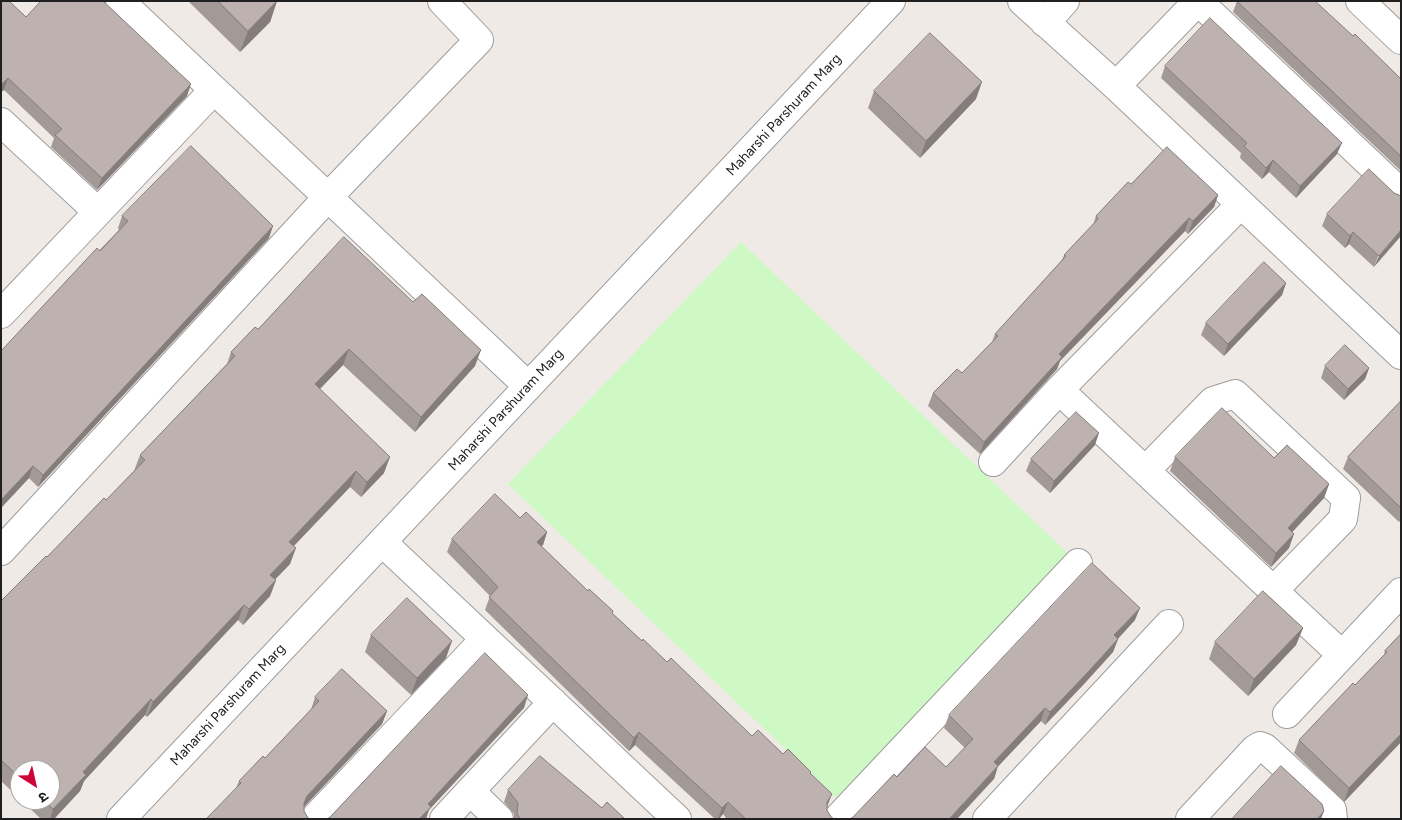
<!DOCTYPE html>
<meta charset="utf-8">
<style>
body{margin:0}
#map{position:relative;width:1402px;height:820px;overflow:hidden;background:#f0eae6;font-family:Figtree,"Noto Sans Devanagari",sans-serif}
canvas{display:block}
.frame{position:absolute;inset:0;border:2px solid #202020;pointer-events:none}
.north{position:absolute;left:10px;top:760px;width:50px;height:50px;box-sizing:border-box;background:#fff;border:1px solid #a6a6a6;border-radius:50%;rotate:145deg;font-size:14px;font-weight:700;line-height:20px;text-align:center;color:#202020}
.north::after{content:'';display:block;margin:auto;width:18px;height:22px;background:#cd0337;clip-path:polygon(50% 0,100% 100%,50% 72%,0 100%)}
</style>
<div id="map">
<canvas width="1402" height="820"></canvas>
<div class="frame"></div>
<div class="north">उ</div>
</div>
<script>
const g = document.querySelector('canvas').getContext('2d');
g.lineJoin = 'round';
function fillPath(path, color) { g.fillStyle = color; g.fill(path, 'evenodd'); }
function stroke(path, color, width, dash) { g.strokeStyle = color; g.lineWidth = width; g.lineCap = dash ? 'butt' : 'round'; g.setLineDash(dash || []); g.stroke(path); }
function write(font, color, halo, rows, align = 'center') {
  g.font = font + ' Figtree,sans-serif'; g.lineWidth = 4.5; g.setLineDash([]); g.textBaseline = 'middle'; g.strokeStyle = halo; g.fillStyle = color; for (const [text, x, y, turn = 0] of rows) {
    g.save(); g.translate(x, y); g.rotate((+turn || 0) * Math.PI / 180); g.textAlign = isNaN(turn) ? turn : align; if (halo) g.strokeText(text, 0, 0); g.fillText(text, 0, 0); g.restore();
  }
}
fillPath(new Path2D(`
 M741,242L1078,563L845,806L508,484Z`), '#cef9c5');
const minor = new Path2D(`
 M120,1L528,386
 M1022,1L1116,86L1401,355
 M1198,1L1401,193
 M1360,1L1401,40
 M1045,23L1065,1
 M1116,86L1198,1
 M1,122L98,212
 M1241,204L1059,390L1342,655
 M1,314L214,90
 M993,462L1059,390
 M1146,470L1213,401L1235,394L1346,498L1343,519L1274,590
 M382,542L677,819
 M1,551L328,197L479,40L442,1
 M1287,714L1401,592
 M470,791L499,819
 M121,819L891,1
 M314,819L485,639
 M444,819L553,702
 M837,819L1078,563
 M987,819L1169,624
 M1190,819L1255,749L1260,746L1265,748L1332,810L1333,819`);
stroke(minor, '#9d9d9d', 30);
stroke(minor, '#fff', 28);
fillPath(new Path2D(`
 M1,1L26,17L187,96L97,190L51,147L54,138L4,90L1,92Z
 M188,1H277L270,22L240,52Z
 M1237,1L1353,36L1401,79V171L1233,12Z
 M1165,66L1337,154L1296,198L1269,172L1262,179L1240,158L1241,153L1161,78Z
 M874,91L976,99L920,158L868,108Z
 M1131,184L1218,195L1214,207L1188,234L1185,231L1060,361L1057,369L980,454L928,406L933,393L962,373L992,342L995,334L1062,260L1064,255L1093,225L1096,216Z
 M1394,193L1401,196L1374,267L1349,244L1345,248L1322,226L1327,214Z
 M122,216L269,238L38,487L29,478L1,508V351L119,230L118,228Z
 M1286,283L1282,295L1224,356L1201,335L1206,323Z
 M258,329L475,366L415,432L343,365L320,389L384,473L361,497L350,487L294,546L290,564L275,579L276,580L270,596L243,625L238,620L147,717L145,715L84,781L80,791L54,819H41L21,800H50L20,770V799L1,781V601L106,500L134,471L140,455L227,364L231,352Z
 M1325,366L1369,368L1365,379L1344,400L1321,378Z
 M1401,401V520L1399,522L1343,469L1348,457Z
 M1095,445L1050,493L1026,471L1031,459Z
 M1175,457L1274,458L1329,484L1324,498L1292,532L1289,548L1271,567L1170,471Z
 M520,518L547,532L543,545L541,546L588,591L613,611L612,613L642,641L667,662L752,736L783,754L811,772V774L827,807V810L831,817L834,819H727L723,814L719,819H715L635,745L629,751L485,610L490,596L447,552L452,539Z
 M1135,620L1118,639L1113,652L1084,684L1045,725L1041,721L998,766L994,779L853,817L897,777L946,767L965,748L944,728L949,715Z
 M1303,628L1296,645L1248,696L1209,659L1215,642Z
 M1401,634V742L1344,802L1294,753L1299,740L1355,685L1384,655L1385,651Z
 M371,635L446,658L411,695L365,652Z
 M315,697L387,711L382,724L304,807V811L308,818L236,788L239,781L265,758L311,710Z
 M508,790L602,808L625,819H513L514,814L504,802Z`), '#a39997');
fillPath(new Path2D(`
 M277,1L270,22L240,52L248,31Z
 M8,78L4,90L1,92V85Z
 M982,82L976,99L920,158L926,141Z
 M191,84L187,96L97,190L102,178Z
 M1342,143L1337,154L1296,198L1300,186Z
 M1273,160L1269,172L1262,179L1266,168Z
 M1218,195L1214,207L1188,234L1193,221Z
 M1189,218L1185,231L1060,361L1057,369L980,454L984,442L1059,354Z
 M273,226L269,238L38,487L43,475Z
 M1401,230V236L1374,267L1379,256Z
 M1353,232L1349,244L1345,248L1350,236Z
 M1286,283L1282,295L1224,356L1228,344Z
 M349,349L343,365L309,400L315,384Z
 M481,350L475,366L415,432L421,417Z
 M1369,368L1365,379L1344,400L1348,389Z
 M1099,433L1095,445L1050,493L1054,481Z
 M390,457L384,473L361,497L367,482Z
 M33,466L29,478L1,508V500Z
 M356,471L350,487L283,557L289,542Z
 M1329,484L1324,498L1283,542L1288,528Z
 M547,532L543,545L533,555L537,542Z
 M1294,534L1289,548L1271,567L1276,553Z
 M296,548L290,564L265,590L270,575Z
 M276,580L270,596L243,625L249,609Z
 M244,605L238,620L147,717L153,702Z
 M1140,608L1135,620L1109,648L1114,635Z
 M1303,628L1296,645L1248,696L1254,679Z
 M1118,639L1113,652L1084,684L1045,725L1050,712Z
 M452,641L446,658L411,695L417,678Z
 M528,695L524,708L429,810L426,819H419L428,804Z
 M151,699L145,715L84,781L80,791L54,819H50L53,809L83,772Z
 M1045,708L1041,721L990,775L994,762Z
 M387,711L382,724L302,809L304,803L307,796Z
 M639,732L635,745L629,751L634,738Z
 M1401,734V742L1344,802L1349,788Z
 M998,766L994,779L957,819H949Z
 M832,794L827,807L822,815L827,802Z
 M728,802L723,814L719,819H718L722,808Z
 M1324,811L1321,819H1317Z`), '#847d7b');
const building = new Path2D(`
 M1,1H9L26,17L41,1H103L191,84L102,178L55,135L62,129L8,78L1,85Z
 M218,1H277L248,31Z
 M1237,1H1315L1353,36L1355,34L1401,79V156Z
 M1210,18L1342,143L1300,186L1273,160L1266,168L1244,146L1247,143L1165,66Z
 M930,33L982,82L926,141L874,91Z
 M191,146L273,226L43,475L33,466L1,500V351L97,248L100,251L128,221L122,216Z
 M1167,147L1218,195L1193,221L1189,218L1059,354L1062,357L984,442L933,393L957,369L962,373L998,336L995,334L1066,256L1064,255L1098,219L1096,216L1128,182L1131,184Z
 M1369,169L1394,193L1401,196V230L1379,256L1353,232L1350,236L1327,214Z
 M344,237L413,302L422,294L481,350L421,417L349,349L315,384L390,457L367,482L356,471L289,542L296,548L270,575L276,580L249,609L244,605L153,702L151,699L83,772L86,775L53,809L43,800H50V770H20V778L1,760V601L46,556L47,557L104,498L106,500L145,460L140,455L235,356L231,352L255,327L258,329Z
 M1264,262L1286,283L1228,344L1206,323Z
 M1345,345L1369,368L1348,389L1325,366Z
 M1401,401V508L1348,457Z
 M1222,408L1274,458L1287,445L1329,484L1288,528L1294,534L1276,553L1175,457Z
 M1076,412L1099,433L1054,481L1031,459Z
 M495,494L520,518L526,512L547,532L537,542L588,591L589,589L613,611L612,613L642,641L643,639L667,662L671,658L752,736L758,730L783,754L788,749L811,772L810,773L832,794L827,802V810L831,817L834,819H746L728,802L722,808L639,732L634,738L489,597L498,587L452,539Z
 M1092,563L1140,608L1114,635L1118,639L1089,671L1050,712L1045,708L994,762L998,766L949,819H850L853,817L894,774L897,777L925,747L946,767L973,739L949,715Z
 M1263,591L1303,628L1254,679L1215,642Z
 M407,598L452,641L417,678L371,635Z
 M1401,634V734L1349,788L1299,740L1353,683L1355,685L1387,652L1385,651Z
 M485,653L528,695L428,804L431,807L419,819H327L330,817Z
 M342,669L387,711L307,796L304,803V811L308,818L311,819H206L241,783L239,781L263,756L265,758L319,701L315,697Z
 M540,756L602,808L607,802L625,819H521L517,814L518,803L508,790Z
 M1281,766L1322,804L1324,811L1317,819H1232Z`);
fillPath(building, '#bdb2b0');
stroke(building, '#847d7b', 1);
write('14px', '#202020', '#fff', [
 ["Maharshi Parshuram Marg",784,115,-47],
 ["Maharshi Parshuram Marg",506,410,-47],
 ["Maharshi Parshuram Marg",228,705,-47]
]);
</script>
